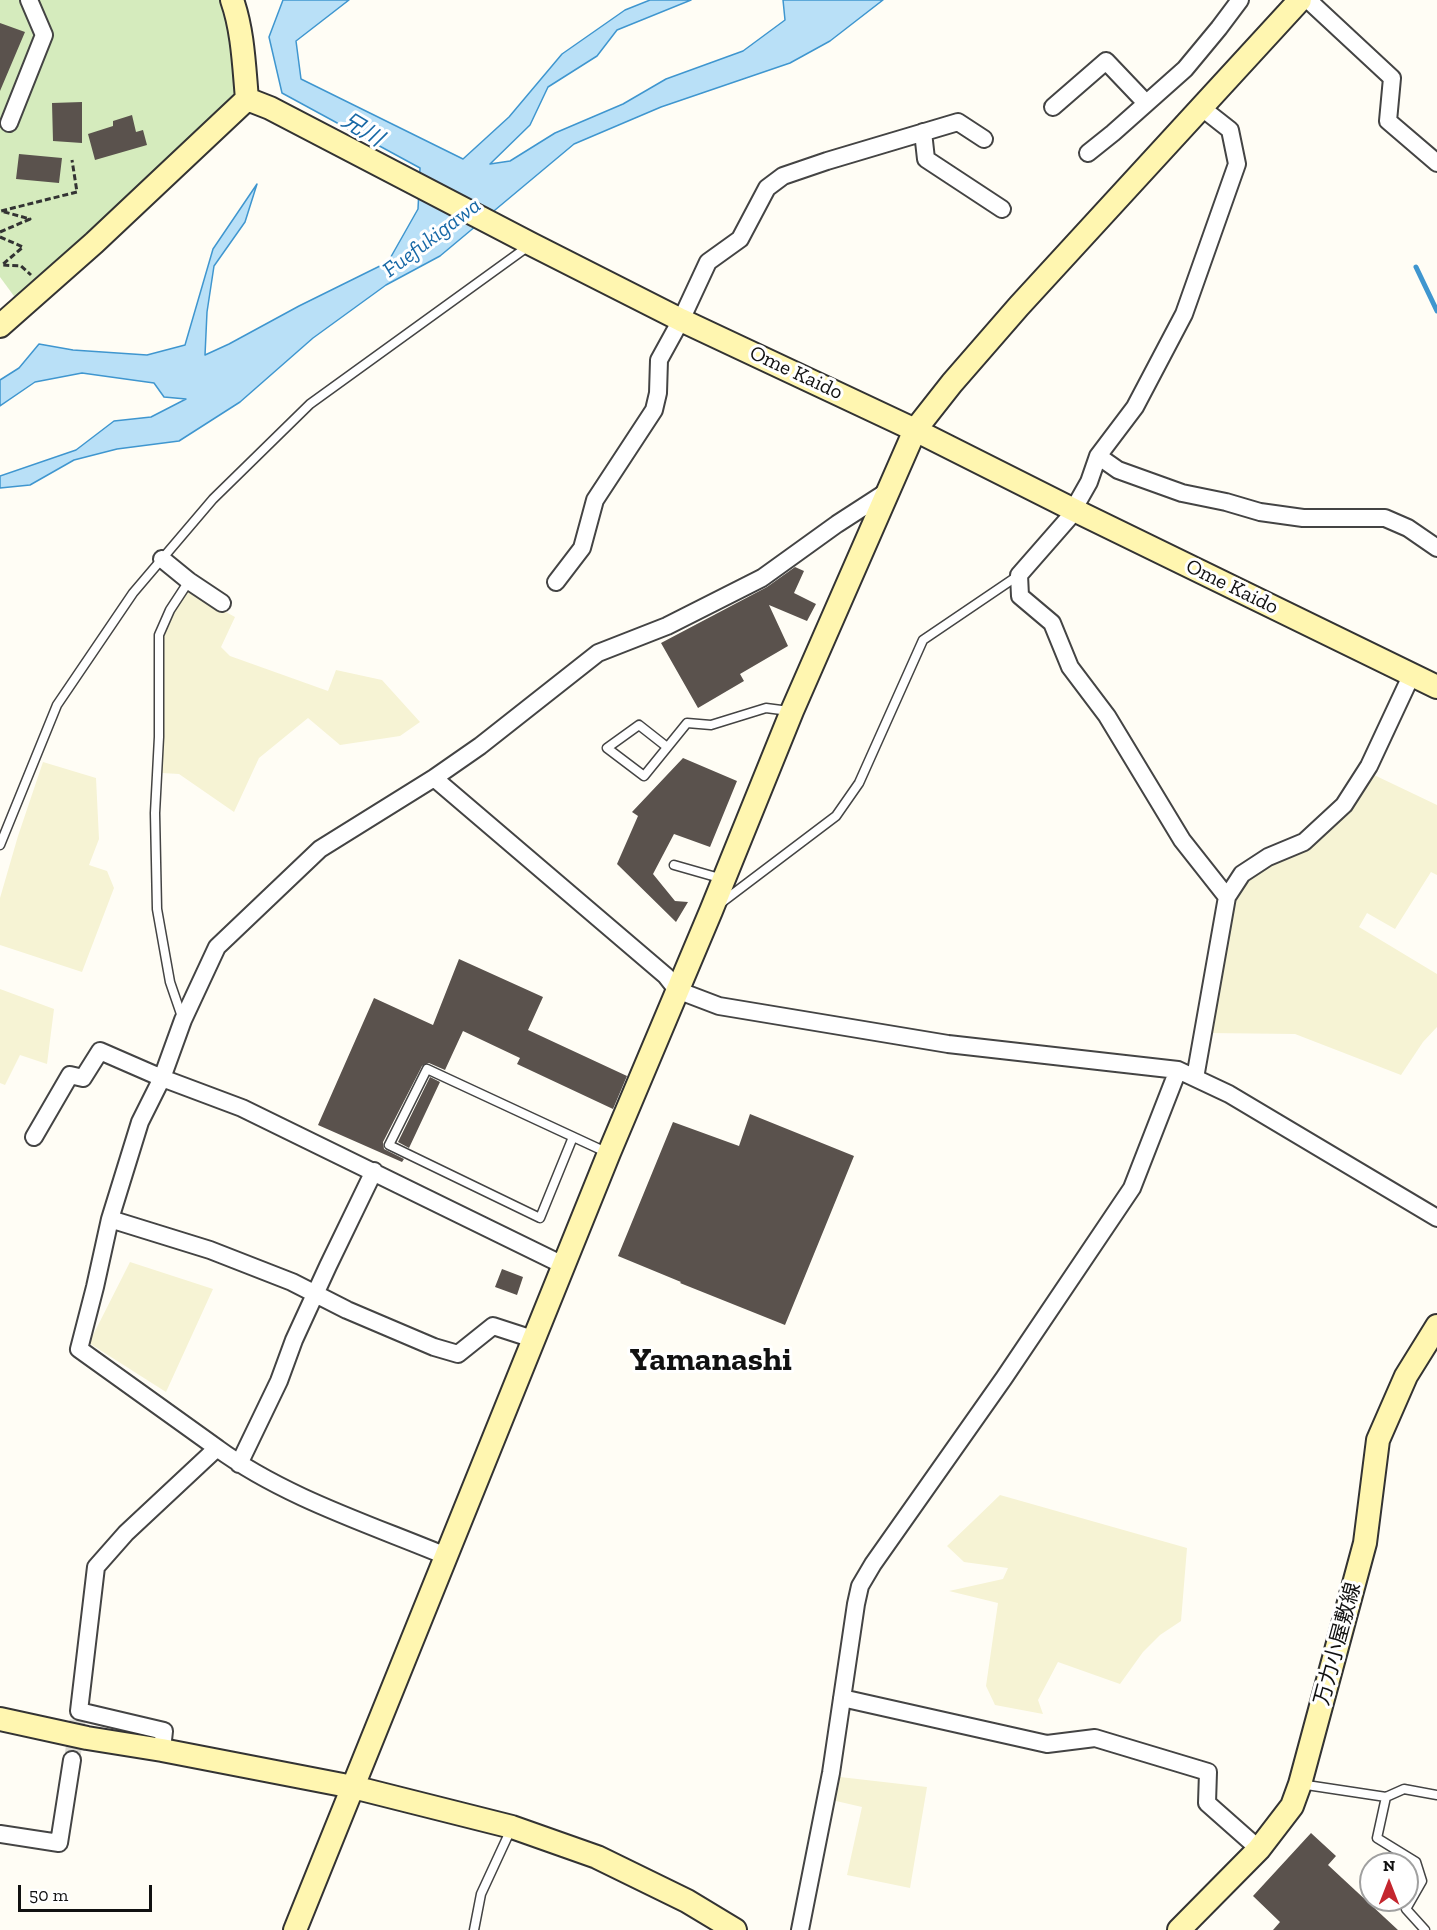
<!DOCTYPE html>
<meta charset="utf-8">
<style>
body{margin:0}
#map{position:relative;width:1437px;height:1930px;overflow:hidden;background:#fffdf5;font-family:"Zilla Slab",serif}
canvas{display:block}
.north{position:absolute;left:1359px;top:1852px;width:60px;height:60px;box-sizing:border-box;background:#fff;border:2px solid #a0a0a0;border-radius:50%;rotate:0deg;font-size:16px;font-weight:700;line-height:24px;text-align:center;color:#111}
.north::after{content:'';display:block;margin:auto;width:21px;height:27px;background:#c4262e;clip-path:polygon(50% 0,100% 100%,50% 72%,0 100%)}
.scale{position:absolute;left:18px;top:1885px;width:134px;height:27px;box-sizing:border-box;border:3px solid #111;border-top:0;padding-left:8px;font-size:18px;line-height:21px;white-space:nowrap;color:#111;-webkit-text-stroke:4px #fff;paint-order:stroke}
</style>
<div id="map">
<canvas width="1437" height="1930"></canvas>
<div class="north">N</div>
<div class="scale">50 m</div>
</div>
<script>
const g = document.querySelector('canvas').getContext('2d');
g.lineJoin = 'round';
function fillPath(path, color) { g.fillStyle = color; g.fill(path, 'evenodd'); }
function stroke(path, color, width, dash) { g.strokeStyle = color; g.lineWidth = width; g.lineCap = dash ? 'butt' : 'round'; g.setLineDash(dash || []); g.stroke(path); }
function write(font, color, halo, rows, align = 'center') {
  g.font = font + ' "Zilla Slab","Noto Sans JP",serif'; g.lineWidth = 6; g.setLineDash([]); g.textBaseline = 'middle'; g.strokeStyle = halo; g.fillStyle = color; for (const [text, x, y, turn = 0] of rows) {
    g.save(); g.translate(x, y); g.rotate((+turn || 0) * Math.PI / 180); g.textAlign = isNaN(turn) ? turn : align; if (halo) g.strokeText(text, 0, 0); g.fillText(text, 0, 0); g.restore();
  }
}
fillPath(new Path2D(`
 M184,589L235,617L221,647L230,656L328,691L336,670L382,680L420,722L400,736L340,745L308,718L259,758L234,812L179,774L162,773L164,636Z
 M43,762L96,778L99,839L89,865L107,871L114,888L82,972L0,945V898L18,836Z
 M1372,774L1437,805V875L1431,872L1395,929L1367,913L1359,927L1437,974V1027L1423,1042L1401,1075L1295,1034L1207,1033L1233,901L1244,878L1266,863Z
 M0,989L54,1009L47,1064L20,1055L5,1085L0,1083Z
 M130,1262L213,1289L166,1392L89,1343Z
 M1000,1495L1187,1548L1181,1621L1160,1635L1143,1652L1120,1684L1058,1662L1038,1700L1043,1714L995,1705L986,1686L998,1603L949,1591L1003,1579L1008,1568L964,1562L947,1546Z
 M840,1777L927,1787L910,1888L847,1875L862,1807L836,1801Z`), '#f6f3d4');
fillPath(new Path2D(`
 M0,0H232L247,99L22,307L0,277Z`), '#d5ebbd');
const water = new Path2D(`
 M283,0H349L296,41L301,79L463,159L509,117L562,54L625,10L650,0H691L617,30L597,56L548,87L530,125L490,164L510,161L555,133L623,104L666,79L743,51L785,20L783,0H883L830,41L790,63L661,107L574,144L440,256L386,285L313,338L240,402L179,441L117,449L74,460L30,485L0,488V476L76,450L114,421L151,417L186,399L164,397L154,383L82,373L35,382L0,406V380L19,368L39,344L73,350L147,355L185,345L213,249L257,184L245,222L214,266L207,312L205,355L229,344L299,306L388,262L418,209L420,168L282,93L269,37Z`);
fillPath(water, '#b9e0f7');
stroke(water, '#3f96cf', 1.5);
stroke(new Path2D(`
 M1416,267L1437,311`), '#3f96cf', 5);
fillPath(new Path2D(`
 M0,23L25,32L0,91Z
 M82,102V143L53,141L52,103Z
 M132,115L136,132L143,130L147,145L95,160L88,134L113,126V121Z
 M19,154L62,158L59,183L16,179Z
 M795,567L804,571L794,593L816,604L807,621L769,605L788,646L740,674L744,681L698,708L661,643L767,587Z
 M683,758L737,781L710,847L674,834L653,874L675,901L688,902L676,922L617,864L638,816L632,812Z
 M459,959L543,997L528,1030L627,1076L613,1109L517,1064L520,1058L463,1031L445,1070L429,1063L422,1066L383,1142L384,1149L404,1159L402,1162L318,1125L374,998L433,1025Z
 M430,1077L440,1082L409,1148L398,1142Z
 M750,1114L854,1156L785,1325L680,1283L681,1282L618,1256L673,1122L739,1146Z
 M502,1269L523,1277L517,1295L495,1287Z
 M1311,1833L1336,1856L1328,1865L1398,1930H1273L1280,1922L1253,1896Z`), '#5a524d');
stroke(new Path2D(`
 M72,1760L79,1711`), '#dbdad3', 16, [16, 8]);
const lane = new Path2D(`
 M667,747L639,725L607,748L644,776L687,723L711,725L766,708L789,711
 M0,845L57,705L133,593L213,499L310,404L530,245
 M674,865L723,879
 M721,903L836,816L859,783L923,640L1019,575
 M182,1017L170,982L157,909L155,813L159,737V635L170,610L189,581
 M573,1137L540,1218L389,1145L427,1069L608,1153
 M1300,1784L1386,1797L1377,1838L1416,1862L1422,1881L1406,1909L1425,1930
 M1386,1797L1404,1789L1437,1795
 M474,1930L481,1894L512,1827`);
const street = new Path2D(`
 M1308,0L1392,78L1388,121L1437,163
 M1053,107L1106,61L1146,103
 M1202,108L1230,130L1237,164L1184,314L1135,407L1098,456L1089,482L1068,519L1019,575L1020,596L1052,623L1070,667L1107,716L1182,840L1227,897
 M9,123L44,35L29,0
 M923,132L926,159L1002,209
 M1088,153L1113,133L1185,69L1219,28L1240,0
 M1098,456L1118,470L1182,493L1226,502L1260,512L1303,518H1385L1408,528L1437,548
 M162,559L189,581L222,603
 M556,582L582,548L595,500L654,410L658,393L659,360L681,320L708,262L740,239L767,188L783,176L827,161L958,122L984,139
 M434,778L666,976L677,990L719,1006L948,1044L1178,1070L1229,1094L1437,1218
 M1195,1078L1227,897L1242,874L1268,857L1304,842L1344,805L1369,766L1412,674
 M34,1137L70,1075L83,1078L100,1051L162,1078L242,1108L563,1265
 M110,1219L210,1250L292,1282L347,1310L434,1347L458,1354L493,1326L533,1339
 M217,1448C284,1497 369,1524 446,1556
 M239,1464L279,1381L294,1340L328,1266L374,1171
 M842,1698L1047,1744L1095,1738L1208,1772L1207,1803L1259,1849
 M162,1750L164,1731L79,1711L96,1567L126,1533L217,1448L79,1349L95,1287L110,1219L140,1122L162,1078L183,1020L217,947L320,849L434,778L480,746L598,653L667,626L762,578L837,524L888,491
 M0,1834L59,1843L72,1760
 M800,1930L831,1773L856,1604L860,1586L873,1564L1004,1378L1132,1188L1178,1070`);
const secondary = new Path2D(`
 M232,0C243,31 244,66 247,99L270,108L531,244L681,320L915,430L1074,510L1437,687
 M0,326L94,243L247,99
 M0,1719L87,1738L162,1750L353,1787L512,1827L597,1857L687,1901L735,1930
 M295,1930L609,1153L711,911L792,711L915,430L952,383L1019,306L1300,0
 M1179,1930L1259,1849L1292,1806L1300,1784L1365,1543L1378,1440L1406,1376L1437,1326`);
stroke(lane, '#444', 11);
stroke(street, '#444', 20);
stroke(secondary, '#333', 26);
stroke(new Path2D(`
 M0,232L30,219L1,211L77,192L72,160
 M0,237L23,247L2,265L21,266L31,275`), '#333', 3, [6, 3]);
stroke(lane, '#fff', 8);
stroke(street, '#fff', 16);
stroke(secondary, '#fff6b0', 22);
write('21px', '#111', '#fff', [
 ["Ome Kaido",796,373,25],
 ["Ome Kaido",1232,587,26],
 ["万力小屋敷線",1338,1644,-75]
]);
write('italic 22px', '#1768a6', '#fff', [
 ["兄川",362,130,31],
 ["Fuefukigawa",432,238,-37]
]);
write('bold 33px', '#111', '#fff', [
 ["Yamanashi",711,1361]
]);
</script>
